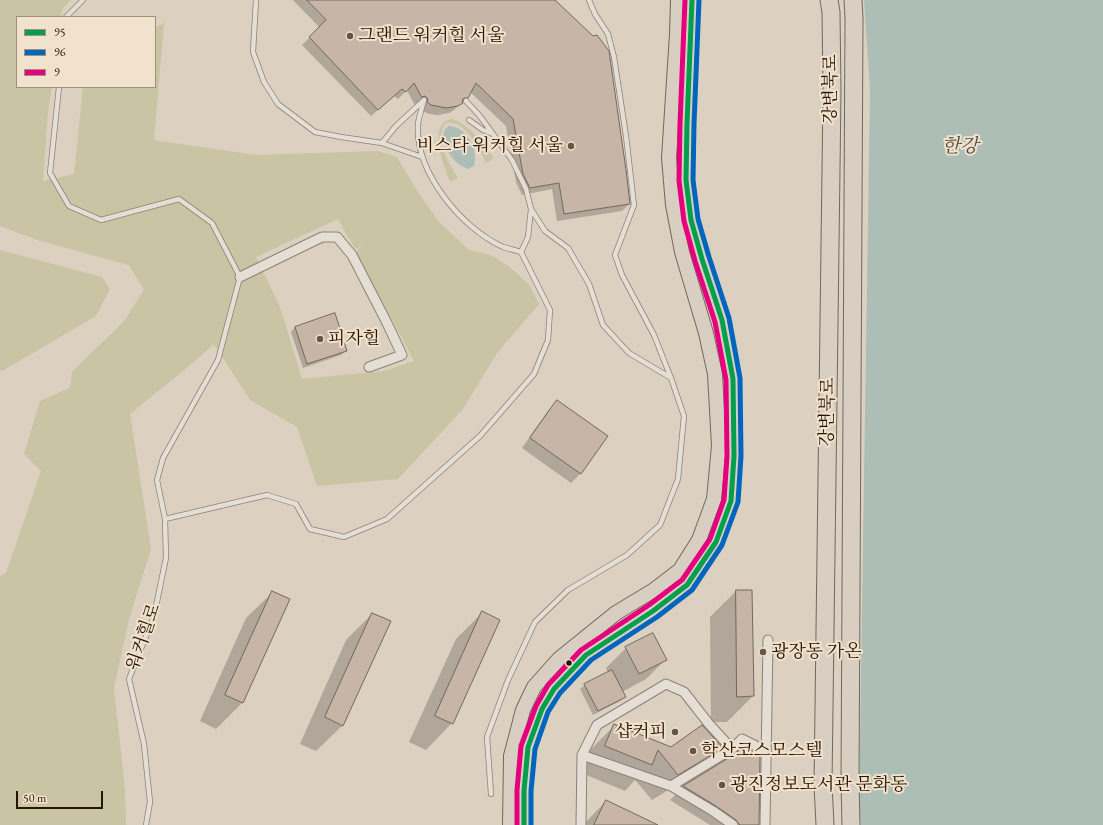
<!DOCTYPE html>
<meta charset="utf-8">
<style>
body{margin:0}
#map{position:relative;width:1103px;height:825px;overflow:hidden;background:#dcd0c0;font-family:"EB Garamond",serif}
canvas{display:block}
.legend{position:absolute;left:16px;top:16px;width:140px;height:72px;box-sizing:border-box;background:#f1e2ce;border:1px solid #a0907c;margin:0;padding:5px 7px;list-style:none;font-size:12px;color:#261400}
.legend li{display:flex;align-items:center;gap:8px;height:20px}
.legend b{width:20px;border:1px solid #a0907c}
.scale{position:absolute;left:16px;top:791px;width:87px;height:18px;box-sizing:border-box;border:2px solid #261400;border-top:0;padding-left:5px;font-size:12px;line-height:14px;white-space:nowrap;color:#261400;-webkit-text-stroke:3px #f1e2ce;paint-order:stroke}
</style>
<div id="map">
<canvas width="1103" height="825"></canvas>
<ul class="legend">
<li><b style="height:5px;background:#029f4d"></b>95</li>
<li><b style="height:5px;background:#0065bd"></b>96</li>
<li><b style="height:5px;background:#e5007d"></b>9</li>
</ul>
<div class="scale">50 m</div>
</div>
<script>
const g = document.querySelector('canvas').getContext('2d');
g.lineJoin = 'round';
function fillPath(path, color) { g.fillStyle = color; g.fill(path, 'evenodd'); }
function stroke(path, color, width, dash) { g.strokeStyle = color; g.lineWidth = width; g.lineCap = dash ? 'butt' : 'round'; g.setLineDash(dash || []); g.stroke(path); }
function write(font, color, halo, rows, align = 'center') {
  g.font = font + ' "EB Garamond","Noto Serif KR",serif'; g.lineWidth = 4; g.setLineDash([]); g.textBaseline = 'middle'; g.strokeStyle = halo; g.fillStyle = color; for (const [text, x, y, turn = 0] of rows) {
    g.save(); g.translate(x, y); g.rotate((+turn || 0) * Math.PI / 180); g.textAlign = isNaN(turn) ? turn : align; if (halo) g.strokeText(text, 0, 0); g.fillText(text, 0, 0); g.restore();
  }
}
fillPath(new Path2D(`
 M0,0H71L62,9L61,17H17V87H52L48,112L43,181L74,174L83,87H155V28L164,23L154,140L255,155L378,151L397,157L419,194L440,223L469,250L491,255L510,267L530,286L539,304L497,353L463,409L398,479L317,486L297,427L250,400L214,344L188,367L130,414L151,549L129,619L114,688L125,789L126,825H0V576L6,573L41,471L24,454L40,401L70,388L72,372L124,321L144,290L129,265L40,241L0,226ZM338,219L346,234L356,250L365,240L355,254L384,304L414,361L384,371L302,379L280,307L256,257Z
 M451,119C470,124 483,144 494,158L486,163C480,149 465,119 446,123C433,140 449,163 458,178L450,182C445,167 426,125 451,119Z
 M0,250L102,277L110,289L96,316L2,371L0,370Z`), '#c9c4a3');
fillPath(new Path2D(`
 M814,0H1103V825H823V351L818,52Z
 M448,126C466,126 479,149 474,166L468,169C455,165 440,146 444,132C445,130 446,128 448,126Z`), '#acbeb5');
fillPath(new Path2D(`
 M812,0H864L870,90L859,805L861,825H821V351L820,247L816,152V52Z`), '#dcd0c0');
fillPath(new Path2D(`
 M293,0H553L629,204L622,211L557,221L552,189L522,195L516,182L506,126L470,92L467,97L454,110L449,113L438,115L429,114L420,110V105L417,103L414,104L407,90L398,99L394,96L371,116L302,45L320,28Z
 M295,327L346,350L341,355L303,368L291,332Z
 M557,402L607,437L580,474L571,483L522,448L548,411Z
 M736,591L753,696L727,722H711L710,617Z
 M273,592L242,703L216,729L200,721L246,618Z
 M482,613L452,723L426,750L409,742L456,639Z
 M372,614L343,725L316,751L300,744L346,640Z
 M626,648L666,659L646,679L622,692L625,696L620,701L593,715L580,689L585,685L608,673L606,668Z
 M614,726L671,748H721L695,774L652,800L635,780L625,791L579,772L588,752Z
 M684,786L758,825H710L670,800Z
 M606,801L656,825H583Z`), '#0003');
const building = new Path2D(`
 M307,0H555L593,36L597,35L609,51L626,170L630,204L564,214L559,183L530,188L523,174L513,119L476,83L468,98H464L462,100L463,103L458,106L446,108L431,105L427,102L428,99L425,96L422,97L421,96L414,83L406,92L402,89L378,110L309,37L326,20Z
 M335,313L347,351L307,364L295,327Z
 M557,400L608,436L581,474L530,438Z
 M736,590H752L754,696L737,697Z
 M272,591L290,599L243,703L225,695Z
 M482,611L500,620L453,724L435,716Z
 M372,613L391,621L343,726L325,717Z
 M653,633L667,660L639,674L625,647Z
 M612,670L626,697L598,711L584,684Z
 M614,724L671,747L702,725L723,748L678,775L658,750L652,765L605,746Z
 M743,746L760,755L759,825H740L736,820L716,806L683,786L735,754Z
 M606,800L658,825H594Z`);
fillPath(building, '#c7b6a7');
stroke(building, '#71685d', 1);
const lane = new Path2D(`
 M256,0L253,52L264,82L278,104L315,132L341,137L382,143L422,157
 M589,0L595,14L608,34L614,57L626,136L634,205L615,255L622,275L654,335L671,378
 M66,17L83,0
 M59,87L50,173L69,206L101,220L179,199L212,223L240,277L218,360L163,458L157,480L165,519L166,558L154,616L129,679L144,744L150,802L146,825
 M424,100C422,108 419,116 418,124C415,172 461,228 503,247C509,249 515,250 521,252L528,237L531,209
 M466,101L479,115L493,134
 M469,120L483,130L493,134L512,160L526,189L531,209L545,231L568,248L589,284L603,325L629,353L671,378L684,416L678,479L660,525L627,555L568,590L535,622L508,680L487,737L491,794
 M382,143L396,126L424,100
 M165,519L267,495L296,504L310,529L344,537L387,519L480,436L534,374L548,340L550,310L521,252`);
const street = new Path2D(`
 M240,277L322,237H337L352,255L387,323L402,355L369,367
 M582,755L671,786L713,811L733,825
 M671,786L732,749L742,739L766,751
 M581,825L582,755L597,725L666,684L684,692L709,724L732,749
 M765,825L768,640`);
const primary = new Path2D(`
 M510,825L511,756L523,710L534,687L559,659L616,613L654,590L680,570L699,540L714,499L719,446L715,374L706,333L682,252L673,205L669,158L677,34L678,0
 M524,825V791L528,747L542,709L554,689L586,655L653,611L687,585L716,542L731,501L734,456L733,379L722,320L702,259L691,220L686,180L687,124L692,0`);
const highway = new Path2D(`
 M825,825L823,785L832,92L831,12L829,0
 M851,825L850,782L854,18L853,0`);
stroke(lane, '#8b8277', 6);
stroke(street, '#8b8277', 11);
stroke(primary, '#71685d', 16);
stroke(highway, '#71685d', 19);
stroke(lane, '#e4ded5', 4.5);
stroke(street, '#e4ded5', 9);
stroke(primary, '#d8cec1', 14);
stroke(highway, '#d8cec1', 17);
stroke(new Path2D(`
 M524,825V791L528,747L542,709L554,689L586,655L653,611L687,585L716,542L731,501L734,456L733,379L722,320L702,259L691,220L686,180L687,124L692,0`), '#029f4d', 5);
stroke(new Path2D(`
 M531,825V791L535,749L548,712L560,693L591,660L657,617L692,590L722,545L738,502L741,456L740,378L729,318L709,257L698,219L693,180L694,124L699,0`), '#0065bd', 5);
stroke(new Path2D(`
 M517,825V790L521,746L536,706L548,685L581,650L649,605L682,580L710,539L724,500L727,456L726,380L715,322L695,261L684,221L679,181L680,124L685,0`), '#e5007d', 5);
for (const [x, y, r, color] of [
 [350,36,4,"#665643"],
 [571,146,4,"#665643"],
 [320,339,4,"#665643"],
 [763,652,4,"#665643"],
 [569,663,3.5,"#261400"],
 [675,732,4,"#665643"],
 [693,751,4,"#665643"],
 [722,785,4,"#665643"]
]) { const dot = new Path2D(); dot.arc(x, y, r, 0, 2 * Math.PI); g.fillStyle = color; g.fill(dot); stroke(dot, '#f1e2ce', 1.5); }
write('18px', '#261400', '#f1e2ce', [
 ["그랜드 워커힐 서울",358,36],
 ["비스타 워커힐 서울",563,146,"right"],
 ["피자힐",328,339],
 ["광장동 가온",771,652],
 ["샵커피",667,732,"right"],
 ["학산코스모스텔",701,751],
 ["광진정보도서관 문화동",730,785]
], 'left');
write('18px', '#261400', '#f1e2ce', [
 ["강변북로",831,89,-90],
 ["강변북로",828,412,-89],
 ["워커힐로",144,637,-71]
]);
write('italic 19px', '#4e4d3e', '#f1e2ce', [
 ["한강",960,147]
]);
</script>
